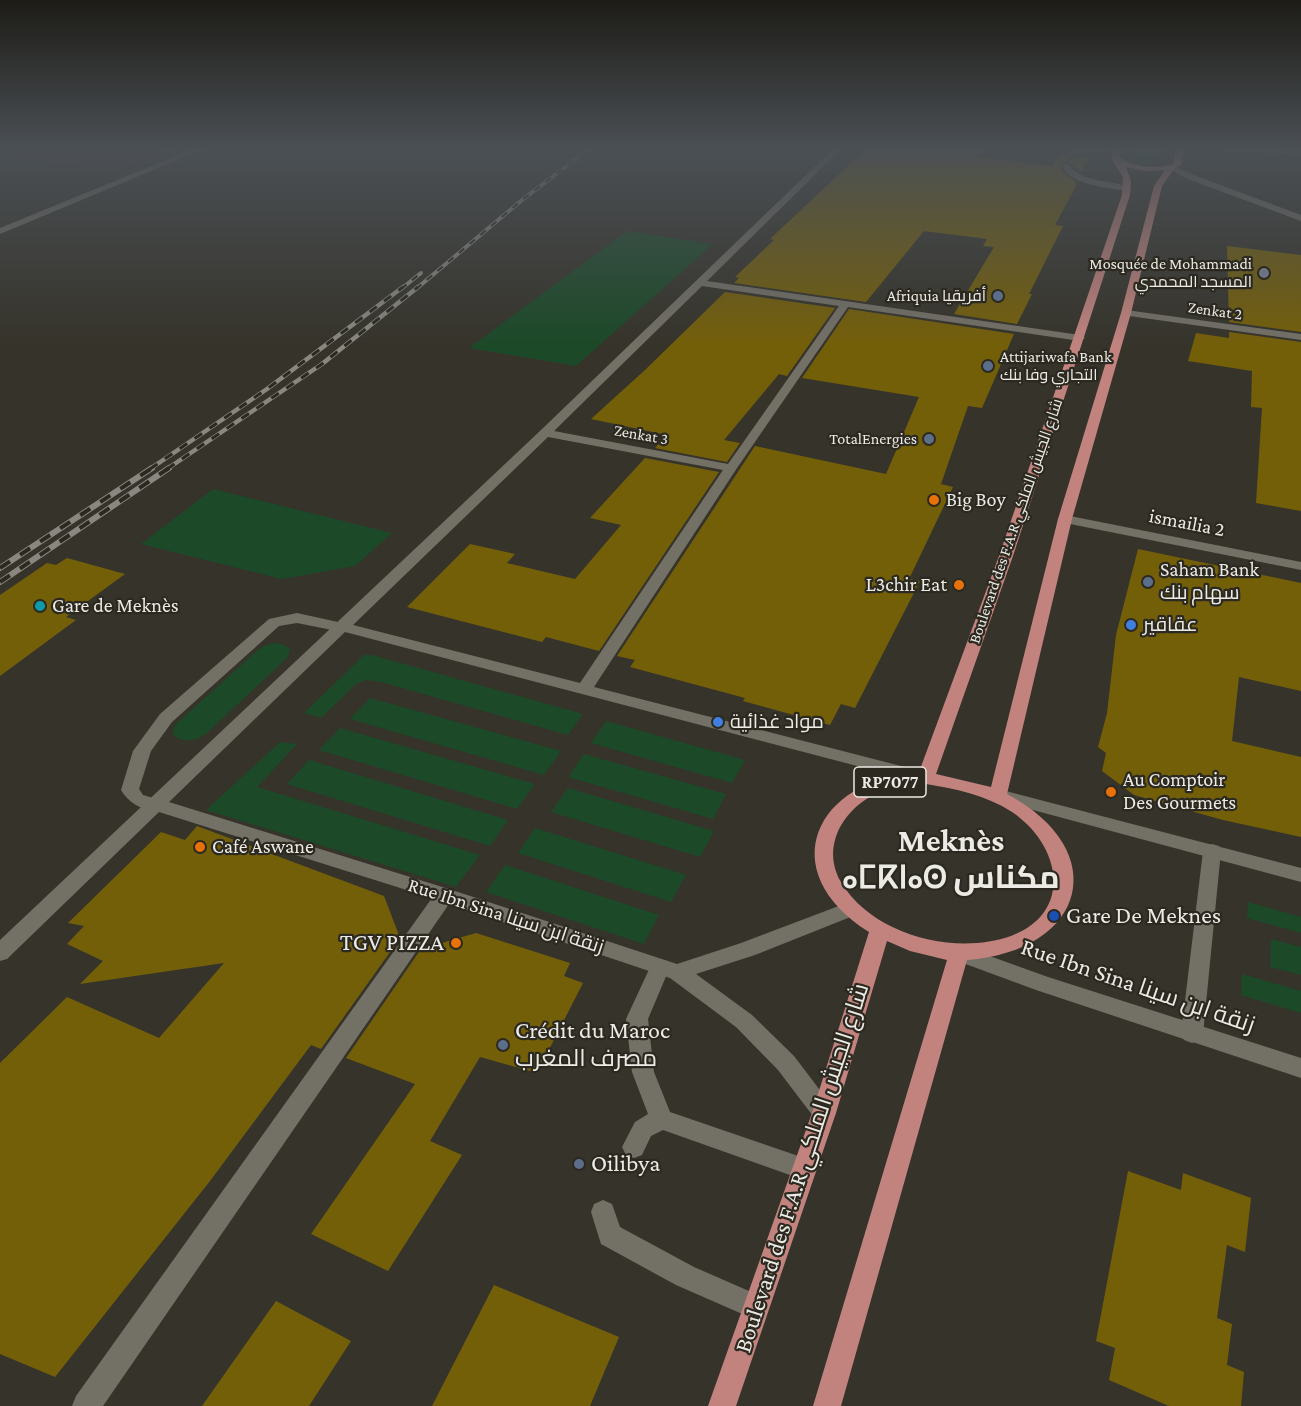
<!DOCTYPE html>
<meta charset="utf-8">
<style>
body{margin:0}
canvas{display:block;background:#35332a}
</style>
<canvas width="1301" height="1406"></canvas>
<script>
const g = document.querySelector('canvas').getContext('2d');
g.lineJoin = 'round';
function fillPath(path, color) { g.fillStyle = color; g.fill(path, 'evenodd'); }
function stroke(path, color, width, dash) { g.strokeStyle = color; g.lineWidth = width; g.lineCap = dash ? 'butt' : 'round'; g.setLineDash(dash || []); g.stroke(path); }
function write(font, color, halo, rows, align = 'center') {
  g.font = font + ' "Crimson Pro",Cairo,"Noto Sans Tifinagh",serif'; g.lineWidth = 4.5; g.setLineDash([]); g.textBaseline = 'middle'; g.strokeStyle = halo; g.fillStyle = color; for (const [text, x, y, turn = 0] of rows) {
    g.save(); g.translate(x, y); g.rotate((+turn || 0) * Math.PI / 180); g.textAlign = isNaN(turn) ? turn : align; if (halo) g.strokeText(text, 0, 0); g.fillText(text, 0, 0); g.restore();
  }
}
fillPath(new Path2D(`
 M1,149H170L115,171L0,154Z`), '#45343f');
fillPath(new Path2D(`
 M1131,149H1164L1166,154C1161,168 1138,166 1129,157Z
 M627,231L713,244L576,366L469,348Z
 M213,489L392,533L355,566L282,579L141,544Z
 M279,643L290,648L288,657L208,732C198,741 184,744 173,735L174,727L177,723L259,649L268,644Z
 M364,655H372L583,714L568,735L381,682L365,680L355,685L321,718L304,713Z
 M370,698L561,751L544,775L350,719Z
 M606,721L745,760L732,783L591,743Z
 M340,728L535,784L517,809L319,750Z
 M280,742L297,744L257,787L480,855L456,887L206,810Z
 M584,754L726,794L713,819L568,777Z
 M309,760L508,820L490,846L287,784Z
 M568,788L714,831L700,857L551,812Z
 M535,828L686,875L671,902L518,853Z
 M505,865L659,915L644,944L486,892Z
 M1248,902L1301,917V933L1247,918Z
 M1271,939L1301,947V975L1270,967Z
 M1242,974L1301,991V1013L1241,995Z`), '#1c4928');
fillPath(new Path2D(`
 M866,149H983L977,157L1052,166L1059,153L1065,154L1070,159L1077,156L1089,157L1081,172L1068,162L1060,163L1064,173L1076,182V186L1055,225L1063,226L1029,294H1032L1017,324L954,314L994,247L983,246L987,239L924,231L866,302L734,283L739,278L735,277L774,240L770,239Z
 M1227,246L1301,255V332L1229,322Z
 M725,292L835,308L787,376L779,374L724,440L740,443L727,462L655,448L667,435L591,419L645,370Z
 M849,309L1014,334L982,408L968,406L941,484L953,487L909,579L920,581L855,708L841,704L830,725L743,701L745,698L630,667L635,660L617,656L755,446L886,474L919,397L802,378Z
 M1229,332L1301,342V511L1256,503L1262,408L1251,407L1252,371L1188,361L1196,333L1229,338Z
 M645,458L719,472L599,651L546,637L542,642L407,607L470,544L515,554L507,563L575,579L621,525L590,518Z
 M1138,549L1301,583V691L1239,677L1232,741L1301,757V837L1223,820L1134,795L1102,771L1106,753L1098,747L1107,713L1116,635Z
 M67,558L125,574L66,617L76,620L0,676V595L47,563L56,565Z
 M197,826L384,896L400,938L321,1049L311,1045L210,1181L55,1377L0,1354V1063L67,997L159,1038L224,963L80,984L103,961L67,944L84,926L68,923L161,832L185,840Z
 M476,933L570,963L564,976L583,983L537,1073L480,1057L430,1141L462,1155L388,1271L311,1234L415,1084L346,1058L421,949Z
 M1128,1171L1181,1190L1183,1173L1251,1198L1245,1252L1227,1245L1217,1318L1232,1324L1227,1365L1244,1372L1241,1406H1169L1109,1380L1115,1348L1096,1341Z
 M494,1285L619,1337L590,1406H432Z
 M276,1301L351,1341L309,1406H202Z`), '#745f09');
fillPath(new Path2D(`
 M1115,149L1076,154L1071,157L1067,155L1074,150Z
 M1062,164H1068C1087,187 1111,177 1132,189L1128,191C1110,188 1066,185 1062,164Z
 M297,613L347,624L350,627L342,632L297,623L279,626L172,722L151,751L139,789L143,795L163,801L166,805L163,809C147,814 129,804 121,790L133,751L160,714L269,619Z
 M1212,844L1219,846L1221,851L1203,1034L1200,1040L1192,1043L1184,1040L1181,1034L1203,851L1205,846Z
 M660,959L667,961L670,967L648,1019L654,1072L670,1112L813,1161L816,1169L813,1177L804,1180L663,1130L651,1136L642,1155L634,1158L626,1155L622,1147L635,1122L648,1114L632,1072L626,1019L653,961Z
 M603,1200L612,1204L620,1227L694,1267L765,1298L769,1307L765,1316L756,1320L676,1285L601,1244L591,1212L594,1204Z`), '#737066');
fillPath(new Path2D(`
 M193,149H204L0,234V228Z
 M833,149H841L707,281L1080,335L1085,338L1080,341L848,307L737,468L594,687L932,774L935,778L932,782L926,784L345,632L169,802L452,890L677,964L741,943L844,904L851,901L858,904L861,909L858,914L755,955L696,974L752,1015L794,1056L832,1106L836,1113L832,1120L824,1123L816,1120L778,1070L736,1027L670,978L449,904L103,1406H72L76,1396L432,898L159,812L7,959L0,961V940L541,430ZM702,286L839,306L728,464L554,431ZM548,437L723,470L580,683L353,625Z
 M1222,149L1301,151V155L1226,151Z
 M1126,310L1301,334V340L1122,315L1121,313Z
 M1065,515L1301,562V570L1060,522L1058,519L1060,516Z`), '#737066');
fillPath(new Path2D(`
 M1172,165L1194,175L1301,215V221L1188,179L1169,169L1168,167Z`), '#737066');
fillPath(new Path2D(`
 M998,789L1301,868V882L992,799L989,795L992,791Z
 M959,945L1048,977L1301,1058V1078L1036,990L952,959L949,953L952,947Z`), '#737066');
fillPath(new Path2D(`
 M1114,149H1122L1119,157C1134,168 1156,169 1173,164L1176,149H1184L1181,165L1175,168L1162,186L1131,313L1072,519L1007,794C1114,851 1086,951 967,960L841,1406H813L947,960L910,951L887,941L836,1113L736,1406H708L812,1113L869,932C772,871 815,779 919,772L999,556L1122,195L1123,177L1111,158ZM1126,167L1145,171L1165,170L1154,186L1121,313L1058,519L991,787L936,774L1013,556L1130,195L1131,181ZM926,784C956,789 986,795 1012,812C1060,844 1075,912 1011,936C955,956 872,935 841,882C818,841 850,800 890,788C902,785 914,785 926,784Z`), '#c2837e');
const railFar2 = new Path2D(`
 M401,289L421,273
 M416,289L522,200L589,149`);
const railFar1 = new Path2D(`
 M150,469L267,389L403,287
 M167,469L322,364L418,287`);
const rail = new Path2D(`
 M0,568L152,468
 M0,582L169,468`);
stroke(railFar2, '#898780', 4);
stroke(railFar1, '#898780', 4.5);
stroke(rail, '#898780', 6);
stroke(railFar2, '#2b2920', 2, [7]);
stroke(railFar1, '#2b2920', 3, [9]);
stroke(rail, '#2b2920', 4, [12]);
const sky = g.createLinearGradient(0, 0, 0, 346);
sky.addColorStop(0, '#1d1c17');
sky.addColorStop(0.43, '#4b5055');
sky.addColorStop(1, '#4b505500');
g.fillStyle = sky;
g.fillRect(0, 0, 1301, 346);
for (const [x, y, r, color] of [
 [1264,273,6,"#6b7280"],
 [998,296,6,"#5c6f8a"],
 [988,366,6,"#5c6f8a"],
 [929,439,6,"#5c6f8a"],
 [934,500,6,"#e8710a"],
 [1148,582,6,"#5c6f8a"],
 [959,585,6,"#e8710a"],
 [40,606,6,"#0f9aa8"],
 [1131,625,6,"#3f7fe0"],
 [718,722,6,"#3f7fe0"],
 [1111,792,6,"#e8710a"],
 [200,847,6,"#e8710a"],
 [1054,916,6,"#1a4fb4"],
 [456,943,6,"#e8710a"],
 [503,1045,6,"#5c6f8a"],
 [579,1164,6,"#5c6f8a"]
]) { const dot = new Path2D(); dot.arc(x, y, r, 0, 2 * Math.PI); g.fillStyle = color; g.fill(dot); stroke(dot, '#2b2920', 2); }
write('16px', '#eceae4', '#2b2920', [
 ["Mosquée de Mohammadi",1252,264],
 ["المسجد المحمدي",1252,282],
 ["Afriquia أفريقيا",986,296],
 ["Attijariwafa Bank",1000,357,"left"],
 ["التجاري وفا بنك",1000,375,"left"],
 ["TotalEnergies",917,439]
], 'right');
write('16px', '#eceae4', '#2b2920', [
 ["Zenkat 2",1215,311,8],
 ["Zenkat 3",641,435,10],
 ["Boulevard des F.A.R شارع الجيش الملكي",1016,521,-71]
]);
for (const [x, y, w] of [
 [890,782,72]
]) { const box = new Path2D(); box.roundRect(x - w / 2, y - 15, w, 30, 4.5); g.fillStyle = '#2b2920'; g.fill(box); stroke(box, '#eceae4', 1.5); }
write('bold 18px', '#eceae4', null, [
 ["RP7077",890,782]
]);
write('20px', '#eceae4', '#2b2920', [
 ["Big Boy",946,500],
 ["Saham Bank",1160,570],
 ["سهام بنك",1160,593],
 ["L3chir Eat",947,585,"right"],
 ["Gare de Meknès",52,606],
 ["عقاقير",1143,625],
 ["مواد غذائية",730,722],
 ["Au Comptoir",1123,780],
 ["Des Gourmets",1123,803],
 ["Café Aswane",212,847]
], 'left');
write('20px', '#eceae4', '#2b2920', [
 ["ismailia 2",1187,523,11],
 ["Rue Ibn Sina زنقة ابن سينا",506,916,18]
]);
write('24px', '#eceae4', '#2b2920', [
 ["Gare De Meknes",1066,916],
 ["TGV PIZZA",444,943,"right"],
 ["Crédit du Maroc",515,1031],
 ["مصرف المغرب",515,1059],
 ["Oilibya",591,1164]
], 'left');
write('24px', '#eceae4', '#2b2920', [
 ["Rue Ibn Sina زنقة ابن سينا",1138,986,19],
 ["Boulevard des F.A.R شارع الجيش الملكي",802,1168,-72]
]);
write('bold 32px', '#eceae4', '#2b2920', [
 ["Meknès",951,841],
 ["ⴰⵎⴽⵏⴰⵙ مكناس",951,878]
]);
</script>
